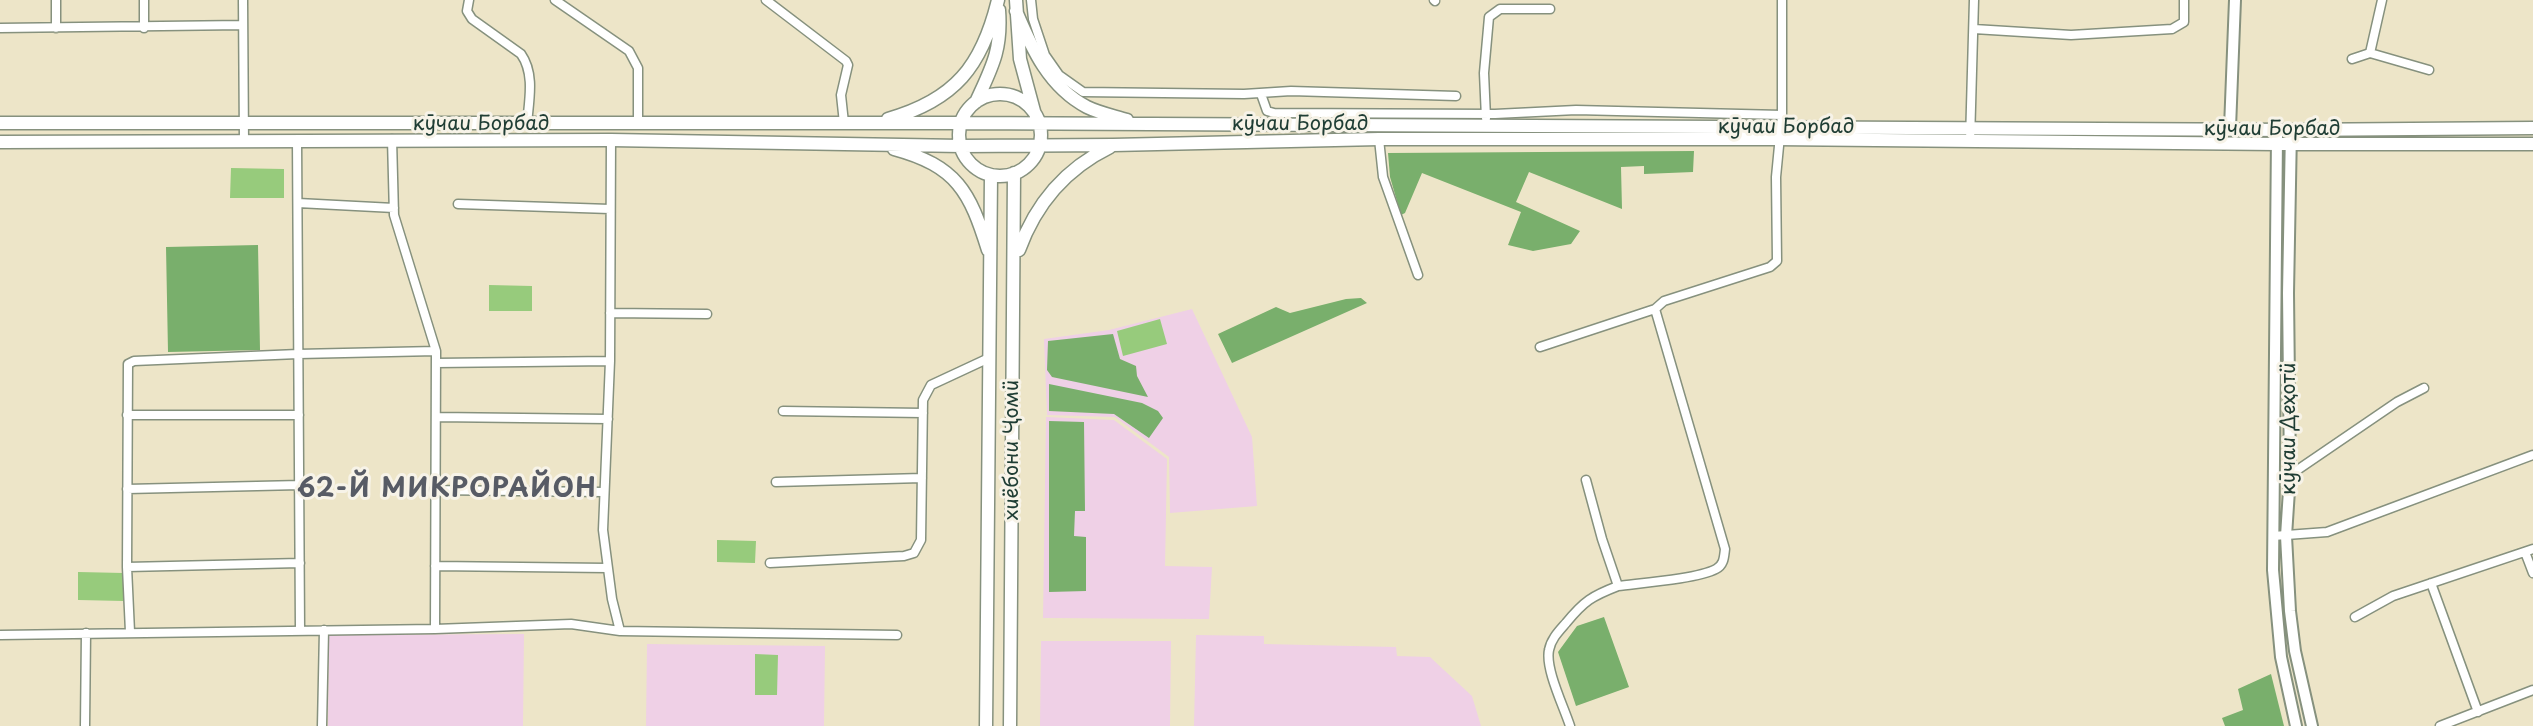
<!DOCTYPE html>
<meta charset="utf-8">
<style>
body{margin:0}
canvas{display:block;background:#ede5c8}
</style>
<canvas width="2533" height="726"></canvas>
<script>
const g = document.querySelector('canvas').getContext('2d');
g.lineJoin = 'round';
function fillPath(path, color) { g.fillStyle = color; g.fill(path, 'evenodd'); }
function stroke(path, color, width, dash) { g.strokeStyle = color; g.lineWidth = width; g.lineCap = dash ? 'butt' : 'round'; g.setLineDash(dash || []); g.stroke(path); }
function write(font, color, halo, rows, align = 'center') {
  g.font = font + ' "Playpen Sans",sans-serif'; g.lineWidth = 6; g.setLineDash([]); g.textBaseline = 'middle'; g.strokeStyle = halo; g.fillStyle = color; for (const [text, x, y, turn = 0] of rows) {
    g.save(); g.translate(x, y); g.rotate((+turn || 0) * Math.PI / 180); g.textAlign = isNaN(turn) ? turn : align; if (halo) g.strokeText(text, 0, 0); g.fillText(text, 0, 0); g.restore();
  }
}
fillPath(new Path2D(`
 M1192,309L1252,437L1257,506L1170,513L1169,457L1115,417L1047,415L1044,339L1109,330Z
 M1046,417L1114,420L1167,459L1165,566L1212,567L1209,619L1043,618Z
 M524,634L523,726H328L329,635Z
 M1196,635L1264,636V644L1396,647L1397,656L1430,657L1472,696L1481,726H1194Z
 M1041,641H1171L1170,726H1040Z
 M647,644L825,646L824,726H646Z`), '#efd0e6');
fillPath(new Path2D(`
 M231,168L284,169V198H230Z
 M489,285L532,286V311H489Z
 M1160,319L1167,344L1123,356L1117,331Z
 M717,540L756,541L755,563L717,562Z
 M78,572L124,573V601L78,600Z
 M755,654L778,655L777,695H755Z`), '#97cb7c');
fillPath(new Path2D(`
 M1694,151L1693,172L1644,174V166L1621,167L1622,209L1529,172L1516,202L1580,231L1571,244L1533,251L1508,245L1521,212L1422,173L1405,213L1401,215L1390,177L1388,153Z
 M258,245L260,350L168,352L166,247Z
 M1361,298L1367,303L1232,363L1218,334L1276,307L1290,313L1346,299Z
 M1113,334L1120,359L1136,366L1137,376L1148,397L1052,377L1047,370L1048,341Z
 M1049,384L1142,403L1158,411L1163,418L1149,438L1114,414L1049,411Z
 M1049,421L1084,422L1085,511H1075L1074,536L1086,537V591L1049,592Z
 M1604,617L1629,687L1576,706L1558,652L1577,626Z
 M2271,674L2284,726H2225L2222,718L2243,710L2238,689Z`), '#79af6c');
const minor = new Path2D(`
 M56,0V28
 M243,0L244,142
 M469,0L467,11L472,19L521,54C535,74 529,100 527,124
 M555,0L629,51L638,68V123
 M766,0L846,61L848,65L841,95L844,123
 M1031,0L1033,19L1045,55L1059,75L1083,92L1244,94L1291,91L1456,96
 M1434,0L1435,1
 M0,28L243,25
 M144,28V0
 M1974,29L2071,35L2172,29L2184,22V0
 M2370,53L2429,70
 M2352,59L2370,53L2382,0
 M1261,94L1267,111L1274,113L1495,114L1576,110L1782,115
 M1486,118L1484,73L1489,17L1500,9H1550
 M392,139L394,215L436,351L435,629
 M1379,139L1383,177L1418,275
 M297,140L300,629
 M611,140L610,361L603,530L612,599L620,631
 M1970,142L1974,0
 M298,203L394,208
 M458,204L610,209
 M610,313L707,314
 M1540,347L1655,309
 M436,363L610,361
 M783,411L923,413
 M127,415H299
 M436,417L608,419
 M2290,475L2397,402L2424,388
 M1586,480L1602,539L1618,586C1641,583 1697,579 1716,569C1724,565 1724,557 1725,549L1655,309L1664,301L1770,267L1777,261L1776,177L1782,115V0
 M776,482L922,478
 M127,489L300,485
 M434,490L603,492
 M2273,536L2327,532L2533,455
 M2525,552L2533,573
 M770,563L904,556L914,553L921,540L923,400L931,385L989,358
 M435,566L607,568
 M127,567L300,563
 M2431,583L2478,712
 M2355,617L2393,596L2533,549
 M130,632L127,567L128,364L134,361L298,354L436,351
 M0,635L435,629L571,624L620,631L897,635
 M85,726L86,633
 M322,726L324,630
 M1570,726C1564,707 1545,669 1549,650C1551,639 1559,631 1566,623C1584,601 1592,596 1618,586
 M2440,726L2533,690`);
const tertiary = new Path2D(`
 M2230,128L2235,0
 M2291,130L2288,293L2290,475L2286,536L2290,611L2295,651L2312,726
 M2277,136L2273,570L2281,657L2296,726`);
const secondary = new Path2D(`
 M1016,0L1020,59L1034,111
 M1016,11C1032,49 1049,87 1087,107C1099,113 1114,116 1127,120
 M959 135a41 41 0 1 1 82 0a41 41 0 1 1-82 0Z
 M976,102C992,67 1002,50 999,10
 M888,119C955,100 982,66 998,0
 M0,123H962L2291,130L2533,128
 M0,142L611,140L961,146L1113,145L1379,139H1776L2276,144H2533
 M894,149C957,166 970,192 988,250
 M1019,250C1036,203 1065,169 1110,147
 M986,726L991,175
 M1010,726L1014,173`);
stroke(minor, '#86917e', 11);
stroke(tertiary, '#86917e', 14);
stroke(secondary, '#86917e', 15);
stroke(minor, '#fff', 8);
stroke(tertiary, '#fff', 10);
stroke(secondary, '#fff', 12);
write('20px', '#1f3d34', '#f7f3e8', [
 ["кӯчаи Борбад",481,124],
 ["кӯчаи Борбад",1300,124],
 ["кӯчаи Борбад",1786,127],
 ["кӯчаи Борбад",2272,129],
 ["кӯчаи Деҳотӣ",2289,429,-90],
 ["хиёбони Ҷомӣ",1012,450,-90]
]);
g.letterSpacing = '1.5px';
write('bold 26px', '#575b65', '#f7f3e8', [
 ["62-Й МИКРОРАЙОН",447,490]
]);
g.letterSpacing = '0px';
</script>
